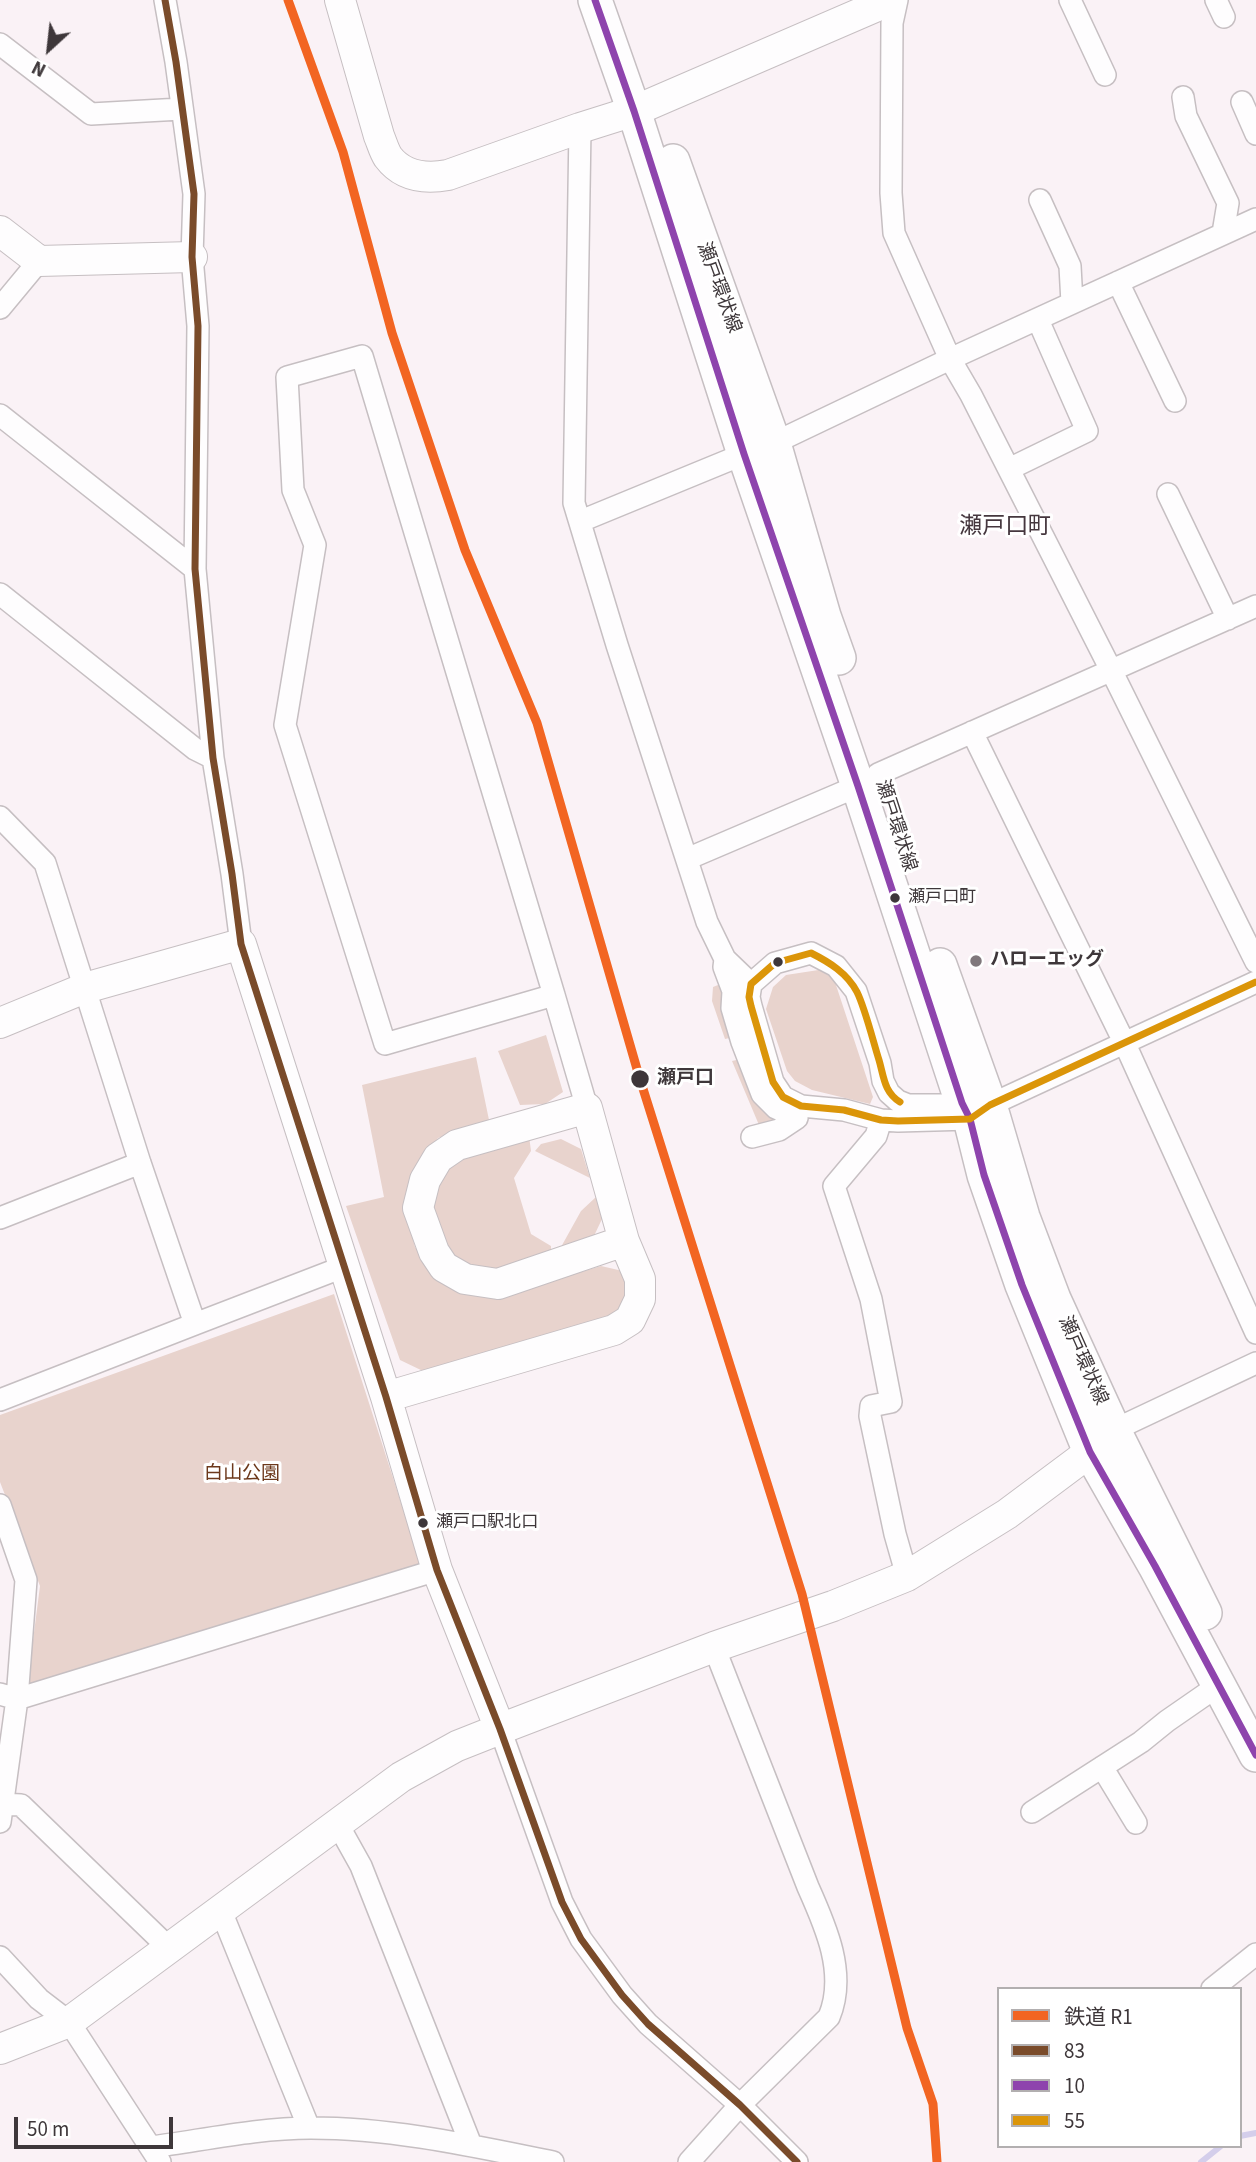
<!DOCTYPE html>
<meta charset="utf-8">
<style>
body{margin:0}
#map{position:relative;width:1256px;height:2162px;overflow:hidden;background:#faf2f6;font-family:"Source Sans 3","Noto Sans JP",sans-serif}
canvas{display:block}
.legend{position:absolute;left:997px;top:1987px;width:245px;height:161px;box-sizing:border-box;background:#fff;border:2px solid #b2afb0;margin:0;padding:9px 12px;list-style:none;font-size:21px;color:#3e373a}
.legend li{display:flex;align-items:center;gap:14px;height:35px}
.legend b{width:35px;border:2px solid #b2afb0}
.north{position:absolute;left:14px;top:14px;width:70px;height:70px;-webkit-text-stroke:5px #fff;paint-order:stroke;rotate:207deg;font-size:19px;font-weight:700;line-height:28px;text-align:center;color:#3e373a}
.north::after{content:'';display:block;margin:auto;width:24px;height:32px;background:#3e373a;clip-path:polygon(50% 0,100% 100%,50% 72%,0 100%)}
.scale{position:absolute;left:14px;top:2117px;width:159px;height:32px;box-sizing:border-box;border:4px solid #3e373a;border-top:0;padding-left:9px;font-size:21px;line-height:24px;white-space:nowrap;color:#3e373a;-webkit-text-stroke:5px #fff;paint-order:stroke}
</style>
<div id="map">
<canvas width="1256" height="2162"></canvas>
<ul class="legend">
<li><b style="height:9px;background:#f26522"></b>鉄道 R1</li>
<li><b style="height:9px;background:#7a4b2a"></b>83</li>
<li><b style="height:9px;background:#8e44ad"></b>10</li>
<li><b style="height:9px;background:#db9509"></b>55</li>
</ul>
<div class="north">N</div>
<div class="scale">50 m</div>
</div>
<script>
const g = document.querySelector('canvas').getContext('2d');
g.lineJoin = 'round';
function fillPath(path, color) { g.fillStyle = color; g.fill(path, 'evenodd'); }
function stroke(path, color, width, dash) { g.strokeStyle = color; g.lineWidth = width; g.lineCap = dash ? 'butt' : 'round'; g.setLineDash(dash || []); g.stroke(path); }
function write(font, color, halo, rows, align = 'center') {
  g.font = font + ' "Source Sans 3","Noto Sans JP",sans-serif'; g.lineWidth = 6; g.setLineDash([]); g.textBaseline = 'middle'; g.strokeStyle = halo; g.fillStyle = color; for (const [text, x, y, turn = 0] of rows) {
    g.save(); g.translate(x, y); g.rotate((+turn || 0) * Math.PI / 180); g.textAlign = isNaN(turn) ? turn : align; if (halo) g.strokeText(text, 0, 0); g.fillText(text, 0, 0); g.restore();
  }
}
fillPath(new Path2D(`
 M825,969L834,979L873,1097L870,1104L812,1090L795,1081L787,1071L766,1009L773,987L786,975Z
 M723,983L734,1037L725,1039L712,1001L713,987Z
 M546,1035L563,1092L545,1104L520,1105L498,1051Z
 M476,1057L489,1120L438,1138L411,1179L405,1206L415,1247L449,1284L509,1294L601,1266L627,1272L629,1312L425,1372L400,1360L346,1206L384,1197L362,1085Z
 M741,1059L784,1120L759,1125L732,1061Z
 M529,1136L531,1151L514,1178L531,1234L551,1246V1251L490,1272L455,1262L438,1237L431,1199L438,1179L458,1159Z
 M561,1139L581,1149L590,1178L535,1151L541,1144Z
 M596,1197L602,1219L593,1238L561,1247L581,1211Z
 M334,1294L421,1565L27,1687L40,1586L0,1482V1415Z`), '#e8d3cd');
stroke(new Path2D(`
 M1240,2136L1256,2133
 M1201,2162L1221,2146`), '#d4ceeb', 6);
const street = new Path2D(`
 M165,0L176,62L194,194L192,257L198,326L195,569L213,758L232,874L241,944
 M897,0L892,23L891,193L894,233L950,359L971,395L1112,672L1256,962
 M1070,0L1105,75
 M1216,0L1224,17
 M0,44L91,114L181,109
 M1183,97L1186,116L1228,203L1223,233
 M1242,102L1256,134
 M580,128L574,503L617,645L707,922L725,959L751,984
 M1040,200L1070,266L1072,303
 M1118,282L1175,401
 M0,308L39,261
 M362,356L554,995L385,1044L285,725L315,545L293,490L287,377Z
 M0,415L195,569
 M774,443L950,359L1256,219
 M1009,469L1087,431L1038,320
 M1168,494L1228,619
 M581,521L744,454
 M0,594L195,749L213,758
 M972,732L1125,1044L1256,1333
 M878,774L1256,606
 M0,817L45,863L140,1163L195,1324L343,1267
 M687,859L858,786
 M725,959L724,967L733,991L732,1008L742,1042L762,1094L776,1108L787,1113
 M554,995L587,1108
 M973,1105H908L898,1101L889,1093L883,1081L880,1063L856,991L836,966L811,953L775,963L751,984L749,997L751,1006L773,1082L783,1097L801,1106L844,1110L881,1120L898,1121L970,1119L990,1105L1256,982
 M881,1120L876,1136L834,1186L871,1299L891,1402L871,1406L870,1416L895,1534L907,1576
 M752,1137L779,1130L797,1118
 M0,1218L140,1163
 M0,1400L195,1324
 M1114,1430L1256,1363
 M0,1505L26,1580L17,1699L0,1822
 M0,1694L17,1699L437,1570
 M500,1729L562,1902L581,1939L622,1995L648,2024L740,2105L797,2162
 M1102,1767L1136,1823
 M2,1804L21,1805L170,1949
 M1032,1812L1141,1742L1167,1721L1219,1685
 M337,1823L361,1866L471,2145
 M221,1911L309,2128
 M0,1957L39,1999L69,2022L160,2162
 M1212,1989L1256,1954
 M152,2147C204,2140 258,2128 311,2128C393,2128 473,2146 553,2162
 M689,2162L740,2105L829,2017C847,1974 826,1927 808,1887L714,1647`);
const secondary = new Path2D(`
 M340,0L379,136C382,143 384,151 388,157C403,177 426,179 448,175L580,128L634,111L891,0
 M0,231L39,261L192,257
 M0,1023L85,988L241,944L386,1397L437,1570L500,1729
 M386,1397L614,1330L630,1320L640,1299V1279L624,1241L587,1108L457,1145L438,1158L425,1180L418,1208L434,1252L444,1267L465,1279L498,1284L624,1241
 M0,2049L69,2022L401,1777L457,1746L500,1729L714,1647L833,1606L907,1576L1007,1514L1090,1452L1108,1436`);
const primary = new Path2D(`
 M595,0L634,111L744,454L858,786L962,1103L970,1119L984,1175L1022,1285L1090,1452L1155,1566L1256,1755
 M673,161L774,443L824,616L839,658
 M940,965L990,1105L1023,1217L1054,1299L1114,1430L1205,1613`);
stroke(street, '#c6bfc2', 24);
stroke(secondary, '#c6bfc2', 32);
stroke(primary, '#c6bfc2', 36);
stroke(street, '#fefdfe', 21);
stroke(secondary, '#fefdfe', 30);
stroke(primary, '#fefdfe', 33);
stroke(new Path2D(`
 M165,0L176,62L194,194L192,257L198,326L195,569L213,758L232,874L241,944L386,1397L437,1570L500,1729L562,1902L581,1939L622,1995L648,2024L740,2105L797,2162`), '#7a4b2a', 7);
stroke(new Path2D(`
 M595,0L634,111L744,454L858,786L962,1103L970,1119L984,1175L1022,1285L1090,1452L1155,1566L1256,1755`), '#8e44ad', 7);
stroke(new Path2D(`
 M900,1102C884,1092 884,1077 879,1060C873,1041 865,1008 857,992C847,973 829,962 811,953L775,963L751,984L749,997L751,1006L773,1082L783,1097L801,1106L844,1110L881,1120L898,1121L970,1119L990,1105L1256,982`), '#db9509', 7);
stroke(new Path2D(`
 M288,0L343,152L392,333L465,550L537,723L639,1076L802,1594L907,2028L933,2104L937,2162`), '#f26522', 9);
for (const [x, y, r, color] of [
 [895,898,6,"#3e373a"],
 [976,961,7,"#80787c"],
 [778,962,6,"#3e373a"],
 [640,1079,10,"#3e373a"],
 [423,1523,6,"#3e373a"]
]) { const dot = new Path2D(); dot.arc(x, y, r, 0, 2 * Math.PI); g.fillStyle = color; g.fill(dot); stroke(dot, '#fff', 2.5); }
write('17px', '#3e373a', '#fff', [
 ["瀬戸口町",908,898],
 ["瀬戸口駅北口",436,1523]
], 'left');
write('19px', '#3e373a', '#fff', [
 ["瀬戸環状線",718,288,70],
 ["瀬戸環状線",895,826,72],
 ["瀬戸環状線",1082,1361,66]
]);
write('bold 19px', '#3e373a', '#fff', [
 ["ハローエッグ",990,961]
], 'left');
write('bold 19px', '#3e373a', '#fff', [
 ["瀬戸口",657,1079]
], 'left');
write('19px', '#6c381b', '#fff', [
 ["白山公園",242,1475]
]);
write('23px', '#45373e', '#fff', [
 ["瀬戸口町",1005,528]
]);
</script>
